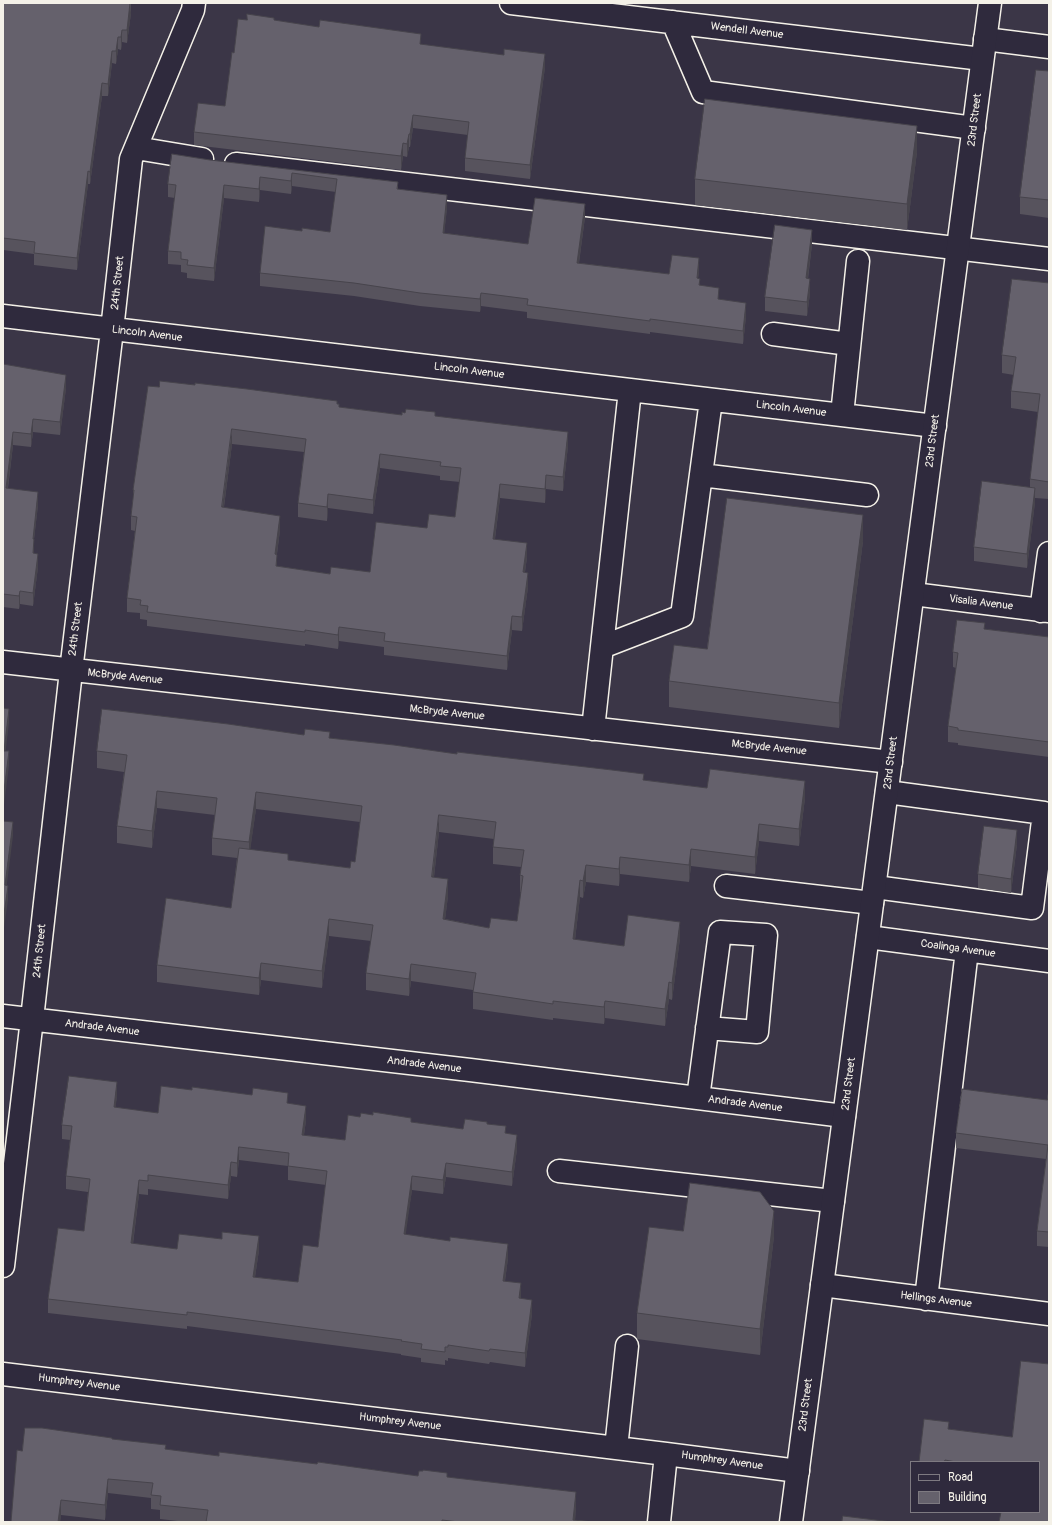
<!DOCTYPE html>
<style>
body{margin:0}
#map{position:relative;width:1052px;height:1525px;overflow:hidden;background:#3b3647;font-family:Pangolin,sans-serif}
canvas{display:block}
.frame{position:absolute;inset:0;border:4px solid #f4f1e8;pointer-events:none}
.legend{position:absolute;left:910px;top:1461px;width:130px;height:52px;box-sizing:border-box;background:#2f2a3d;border:1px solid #7e7a81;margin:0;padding:5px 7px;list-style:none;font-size:12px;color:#f4f1e8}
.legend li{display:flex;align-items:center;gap:8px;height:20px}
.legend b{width:20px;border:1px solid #7e7a81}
</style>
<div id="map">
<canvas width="1052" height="1525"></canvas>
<div class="frame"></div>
<ul class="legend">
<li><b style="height:5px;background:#2f2a3d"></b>Road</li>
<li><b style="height:11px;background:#65616c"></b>Building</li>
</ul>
</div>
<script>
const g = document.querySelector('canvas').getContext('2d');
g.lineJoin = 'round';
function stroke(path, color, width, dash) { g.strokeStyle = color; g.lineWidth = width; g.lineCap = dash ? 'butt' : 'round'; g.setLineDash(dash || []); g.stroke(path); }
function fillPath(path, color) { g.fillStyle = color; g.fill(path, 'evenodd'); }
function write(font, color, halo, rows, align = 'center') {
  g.font = font + ' Pangolin,sans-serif'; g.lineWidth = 4; g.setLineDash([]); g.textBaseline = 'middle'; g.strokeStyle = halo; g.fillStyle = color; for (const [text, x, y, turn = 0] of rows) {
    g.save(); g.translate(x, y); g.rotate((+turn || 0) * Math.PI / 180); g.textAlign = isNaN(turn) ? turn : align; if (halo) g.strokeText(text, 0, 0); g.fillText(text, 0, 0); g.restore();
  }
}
const minor = new Path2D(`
 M511,3L982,59
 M673,22L703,92L974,128
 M985,39L1049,47
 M136,148L202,159
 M236,164L1049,259
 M3,316L935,426
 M773,334L849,344
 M842,415L858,261
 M701,475L867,495
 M913,594L1049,611
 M1041,611L1049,553
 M602,647L682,616L711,400
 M3,662L891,762
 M593,729L630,390
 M726,886L872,903
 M875,887L1032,908L1044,813L887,792
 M868,937L1049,961
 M3,1016L470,1070L844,1116
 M698,1098L720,932L766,935L757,1032L707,1028
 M559,1171L833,1201
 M3,1266L32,1019L71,671L112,330L131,159L193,10L194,3
 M822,1285L1049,1314
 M926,1299L967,950
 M3,1374L666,1454L798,1471
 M616,1448L627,1346
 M659,1522L666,1454`);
const major = new Path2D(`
 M791,1522L990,3`);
stroke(minor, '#f4f1e8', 25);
stroke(major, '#f4f1e8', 25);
stroke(minor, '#2f2a3d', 22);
stroke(major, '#2f2a3d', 22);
fillPath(new Path2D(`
 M3,3H131V13L127,43L122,42L121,50L118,49L116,64L112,63L108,96H102L90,184H88L77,270L34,265V254L3,250Z
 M274,20L421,45L545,67L530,179L465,171V158L468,135L413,128L410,147H409L407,157L403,156L401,170L194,145V132L225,106L234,53Z
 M1049,71V218L1020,214V197Z
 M917,152L907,230L695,205V179Z
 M210,160L398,182V189L447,208L444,233L528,244L585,217L579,263L669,274L699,271L698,278L700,286L719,299L746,316L743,344L650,332V334L527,318V312L481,306L480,312L420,306L354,296L260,286V273L302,231L330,232L336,192L292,186L291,194L260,190L259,202L224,198L214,281L187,278V273L181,272V265L168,264V251L175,198L168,197V184Z
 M812,244L808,279L810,293L807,316L765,311V297Z
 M1049,283V499L1035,498V502L1027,568L974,561V547L1030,488V479L1038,412L1011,408V391L1014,375L1002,373V355Z
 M3,364L66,388L60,435L33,432L31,447L13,445L8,488L38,505L34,539V553L38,567L33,606L20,604L19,609L3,607Z
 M159,387L337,404L339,407L402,415L435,416L568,446L563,491L546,489L545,503L500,498L495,539L527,557L525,572L528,587L522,631L512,630L507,670L384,655V647L339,641L338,649L305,644V646L147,626V620L140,619V613L127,612V598L135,531L131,530V516L133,499V490ZM232,444L304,452L298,503V517L327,521L328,508L373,514L380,468L440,476V480L460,482L455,517L427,528L370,572L330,574L277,566V554L280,530L224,507Z
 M863,541L839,728L669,707V681L707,649Z
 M985,629L1049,637V757L958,745V743L948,742V726L956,668L953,667V652Z
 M304,735L330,738L644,780L707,788L805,798L799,846L759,841L755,874L691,866L689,882L620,874L619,886L586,882L583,898L580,897L575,940L624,946L680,938L672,1000L669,999L665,1026L605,1018L604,1024L553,1018V1020L473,1009V990L411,981L409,996L366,990V973L371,941L329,936L322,988L261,980L259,995L157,982V965L231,908L237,858L212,855V838L215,815L157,808L152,848L117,843V826L124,772L97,768V751ZM256,809L360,822L355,862L350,868L288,860L250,849ZM439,832L494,839L493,847V864L521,867L520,875V892H521L517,921L489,928L445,919L448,896L434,877Z
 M1017,844L1011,893L978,888V874Z
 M1049,1088V1247L1037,1246V1231L1046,1159L956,1148V1133L1047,1100Z
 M117,1096L115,1108L158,1113L288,1103L306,1120L304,1135L345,1140L360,1117L411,1122L463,1129L487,1124L506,1133L517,1149L512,1186L446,1177L443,1194L412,1190L405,1234L508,1258L505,1281L521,1297V1299L532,1314L525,1367L490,1362L489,1364L448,1358V1361L445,1360V1365L421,1362V1358L401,1355V1354L187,1326V1329L48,1313V1299L84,1231L88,1192L66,1189V1176L70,1140L62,1139V1125ZM239,1160L288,1166V1180L326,1185L318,1247L298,1282L255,1277L259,1250L177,1249L133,1244L139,1194L148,1195V1189L228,1199L231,1176L237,1177Z
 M683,1231L774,1236L760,1355L637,1339V1313Z
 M1049,1364L1039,1462H919L949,1429L1012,1437Z
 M112,1439L166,1450L219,1456L418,1476L447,1477L576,1506L575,1520L594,1522H186L160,1519V1510L151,1509V1498L108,1493L105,1520L61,1515L60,1522H11L22,1451Z`), '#57535d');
fillPath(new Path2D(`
 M130,3L131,13L127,43V30Z
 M122,30V42L121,50V37Z
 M118,37V49L116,64V51Z
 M112,51V63L108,96V84Z
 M545,54V67L530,179V165Z
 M102,83V96L90,184V172Z
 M413,115V128L410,147V134Z
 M917,126V152L907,230V204Z
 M409,134V147L407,157V144Z
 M403,143V156L401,170V156Z
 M88,171V184L77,270V258Z
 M292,173V186L291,194V181Z
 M260,177V190L259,202V189Z
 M224,185V198L214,281V268Z
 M447,195V208L443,246V233Z
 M585,204V217L577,276V263Z
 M812,230V244L806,292V278Z
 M699,258V271L697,291V278Z
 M810,279V293L807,316V302Z
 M481,293V306L480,312V299Z
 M746,303V316L743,344V331Z
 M66,375V388L60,435V422Z
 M33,419V432L31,447V434Z
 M232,429V444L222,521V507Z
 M13,432V445L6,501V488Z
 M568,432V446L563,491V477Z
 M380,454V468L373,514V500Z
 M546,475V489L545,503V489Z
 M500,484V498L493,553V539Z
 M1035,488V502L1027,568V554Z
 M38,492V505L34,539V552L33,566V539Z
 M328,494V508L327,521V507Z
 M863,515V541L839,728V703Z
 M280,516V530L275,568V554Z
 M527,543V557L523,586V572Z
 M38,554V567L33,606V593Z
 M277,555V569L276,566Z
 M528,573V587L522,631V617Z
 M20,591V604L19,609V596Z
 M512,616V630L507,670V656Z
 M339,627V641L338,649V635Z
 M9,709V723L4,765V751Z
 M9,751V766L3,813V799Z
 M805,781V798L799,846V829Z
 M157,791V808L152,848V831Z
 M256,792V809L249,859V842Z
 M439,815V832L432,894V877Z
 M13,822V836L5,899V885Z
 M759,824V841L755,874V857Z
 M1017,830V844L1011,893V879Z
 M691,849V866L689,882V865Z
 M620,857V874L619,886V869Z
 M586,865V882L583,898V881Z
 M448,879V896L443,936V919Z
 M580,880V897L573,956V939Z
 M8,886V900L3,935V921Z
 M329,919V936L322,988V971Z
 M680,922V938L672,1000V983Z
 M261,963V980L259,995V978Z
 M411,964V981L409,996V979Z
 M669,982V999L665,1026V1009Z
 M605,1001V1018L604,1024V1007Z
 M117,1082V1096L114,1121V1107Z
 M306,1106V1120L302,1149V1135Z
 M517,1135V1149L512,1186V1172Z
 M239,1147V1160L237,1177V1163Z
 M231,1162V1176L228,1199V1185Z
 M446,1163V1177L443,1194V1180Z
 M412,1176V1190L404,1247V1234Z
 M139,1180V1194L131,1257V1243Z
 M774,1211V1236L760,1355V1329Z
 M259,1236V1250L253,1290V1277Z
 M508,1244V1258L503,1295V1281Z
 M521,1283V1297L519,1312V1298Z
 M532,1300V1314L525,1367V1353Z
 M108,1479V1493L105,1520V1505Z
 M576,1492V1506L575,1522H573Z
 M61,1500V1515L60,1522H58Z`), '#47444c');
const building = new Path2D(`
 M3,3H130L127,30H122L121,37H118L116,51H112L108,84L102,83L90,172L88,171L77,258L34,253L35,242L3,238Z
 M247,14L274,18V20L319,27L320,20L421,34L420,44L504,55V49L545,54L530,165L465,158L469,122L413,115L410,134H409L407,144L403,143L401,156L194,132L198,103L225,106L232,52L234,53L238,19L247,20Z
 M1036,70L1049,71V200L1020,197Z
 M705,99L917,126L907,204L695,179Z
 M172,154L210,160L398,182L397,189L447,195L443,233L528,244L535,198L585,204L577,263L669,274L672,255L699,258L697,278L700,279L699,285L719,288L718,299L746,303L743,331L650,319V321L527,305L528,299L481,293L480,299L420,293L354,283L260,273L265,226L302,231V228L330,232L337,179L292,173L291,181L260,177L259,189L224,185L214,268L187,265L188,260L181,259V252L168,251L176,185L168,184Z
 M775,225L812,230L806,278L810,279L807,302L765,297Z
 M1012,279L1049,283V482L1030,479L1040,394L1011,391L1016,357L1002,355Z
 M3,364L66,375L60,422L33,419L31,434L13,432L6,488L38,492L33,539H34L33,553L38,554L33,593L20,591L19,596L3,594Z
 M160,381L195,385V383L247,389L337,401V404H339V407L402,415V412L405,413L406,409L435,412V416L568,432L563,477L546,475L545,489L500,484L493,539L527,543L523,572L528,573L522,617L512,616L507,656L384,641L385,633L339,627L338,635L305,630V632L147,612L148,606L140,605L141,600L127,598L137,517L131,516L134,490H133L148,386L159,387ZM232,429L306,439L298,503L327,507L328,494L373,500L380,454L441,462L440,466L461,468L455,517L429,514L427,528L376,522L370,572L331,567L330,574L276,566L277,555L275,554L280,516L222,507Z
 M982,481L1035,488L1027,554L974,547Z
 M727,498L863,515L839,703L669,681L674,645L707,649Z
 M957,620L985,623L984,629L1049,637V742L958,730V728L948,726L958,653L953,652Z
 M3,708L9,709L4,751H9L3,799Z
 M102,709L228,724L304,735L305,729L330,732L329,738L394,745L457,754V752L612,770L644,774L643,780L707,788L710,769L805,781L799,829L759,824L755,857L691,849L689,865L620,857L619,869L586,865L583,881L580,880L573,939L624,946L628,915L680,922L672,983L669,982L665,1009L605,1001L604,1007L553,1001V1004L473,992L476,973L411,964L409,979L366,973L373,925L329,919L322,971L261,963L259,978L157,965L166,898L231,908L239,848L288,854V860L350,868L351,861L355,862L362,806L256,792L249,842L212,838L217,798L157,791L152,831L117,826L127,755L97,751ZM439,815L496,822L493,847L524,850L520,875L523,876L517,921L491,918L489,928L443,919L448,879L432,877Z
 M3,821L13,822L5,885L8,886L3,921Z
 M984,826L1017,830L1011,879L978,874Z
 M69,1076L117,1082L114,1107L158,1113L161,1086L192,1090V1087L252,1095L253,1088L288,1093L287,1103L306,1106L302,1135L345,1140L348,1115L360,1117L361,1113L373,1115V1112L411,1118V1122L463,1129L465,1119L487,1122V1124L506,1126L505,1133L517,1135L512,1172L446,1163L443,1180L412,1176L404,1234L450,1241V1237L508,1244L503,1281L521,1283L519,1298L532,1300L525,1353L490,1349L489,1351L448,1345V1347H445V1352L421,1349L422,1344L401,1341L402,1340L187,1312V1315L48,1299L58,1228L84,1231L90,1179L66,1176L72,1126L62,1125ZM239,1147L289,1153L288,1166L327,1171L318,1247L303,1245L298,1282L253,1277L259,1236L222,1232V1239L179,1234L177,1249L131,1243L139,1180L148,1181V1175L228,1185L231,1162L237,1163Z
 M1049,1088V1232L1037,1231L1048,1145L956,1133L962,1089L1047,1100Z
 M690,1183L760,1192L774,1211L760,1329L637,1313L649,1227L683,1231Z
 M1021,1361L1049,1364V1522H999L1001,1512H1039V1462H956L945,1460L944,1462H919L924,1419L949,1422L948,1429L1012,1437Z
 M25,1428H42L112,1438V1439L166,1445L165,1449L219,1456V1452L317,1464L318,1462L418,1476L419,1471H423V1470L447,1473V1477L576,1492L573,1520L594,1522H459L442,1520V1522H206L208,1510L160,1505L161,1496L151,1495L153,1483L108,1479L105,1505L61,1500L58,1522H11L17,1450L22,1451Z
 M843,1516L892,1522H842Z`);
fillPath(building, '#65616c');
stroke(building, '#47444c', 1);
write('11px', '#f4f1e8', '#2f2a3d', [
 ["Wendell Avenue",747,31,7],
 ["23rd Street",975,120,-83],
 ["24th Street",118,283,-84],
 ["Lincoln Avenue",147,334,7],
 ["Lincoln Avenue",469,371,7],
 ["Lincoln Avenue",791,409,7],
 ["23rd Street",933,441,-83],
 ["Visalia Avenue",981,603,7],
 ["24th Street",76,629,-83],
 ["McBryde Avenue",125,677,6],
 ["McBryde Avenue",447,713,6],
 ["McBryde Avenue",769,748,6],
 ["23rd Street",891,763,-83],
 ["Coalinga Avenue",958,949,8],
 ["24th Street",40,951,-84],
 ["Andrade Avenue",102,1028,7],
 ["Andrade Avenue",424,1065,7],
 ["23rd Street",849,1084,-83],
 ["Andrade Avenue",745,1104,7],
 ["Hellings Avenue",936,1300,7],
 ["Humphrey Avenue",79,1383,7],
 ["23rd Street",806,1405,-83],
 ["Humphrey Avenue",400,1422,7],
 ["Humphrey Avenue",722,1461,8]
]);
</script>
